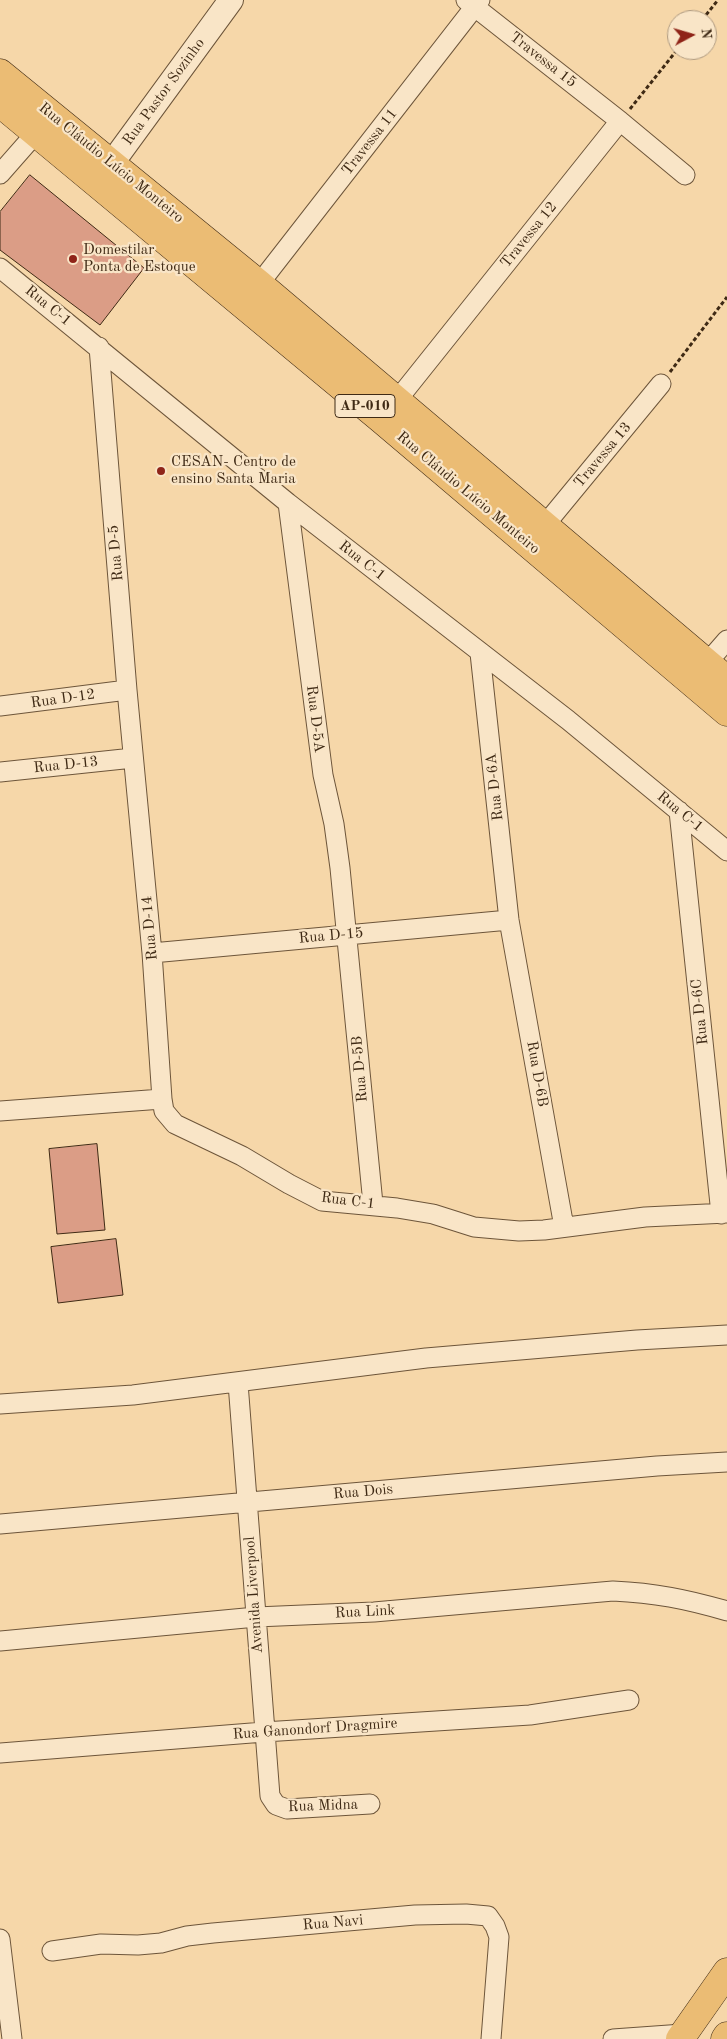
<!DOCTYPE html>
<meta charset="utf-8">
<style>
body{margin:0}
#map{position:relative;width:727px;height:2039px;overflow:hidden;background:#f6d7a9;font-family:"Old Standard TT",serif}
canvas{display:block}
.north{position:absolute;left:667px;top:10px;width:50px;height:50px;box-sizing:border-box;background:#f9e5c7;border:1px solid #af9a80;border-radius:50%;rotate:84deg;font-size:14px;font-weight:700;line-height:20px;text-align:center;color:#3f2a15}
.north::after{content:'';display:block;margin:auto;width:18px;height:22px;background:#8f2418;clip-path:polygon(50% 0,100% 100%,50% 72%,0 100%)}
</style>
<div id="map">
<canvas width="727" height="2039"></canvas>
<div class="north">N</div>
</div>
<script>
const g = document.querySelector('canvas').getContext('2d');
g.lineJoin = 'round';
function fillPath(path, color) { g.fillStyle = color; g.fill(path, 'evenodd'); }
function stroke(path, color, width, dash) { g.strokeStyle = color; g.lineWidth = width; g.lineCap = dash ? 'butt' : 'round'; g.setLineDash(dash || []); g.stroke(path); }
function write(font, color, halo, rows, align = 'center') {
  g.font = font + ' "Old Standard TT",serif'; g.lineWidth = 4.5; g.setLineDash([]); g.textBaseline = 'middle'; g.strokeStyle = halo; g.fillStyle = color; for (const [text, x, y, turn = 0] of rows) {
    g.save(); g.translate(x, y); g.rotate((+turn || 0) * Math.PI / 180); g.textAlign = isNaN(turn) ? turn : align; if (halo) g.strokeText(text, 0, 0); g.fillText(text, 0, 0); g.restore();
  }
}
const building = new Path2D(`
 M30,175L144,268L100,325L0,250V212Z
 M97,1144L105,1230L57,1234L49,1149Z
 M116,1239L123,1295L58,1303L51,1247Z`);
fillPath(building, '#db9d86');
stroke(building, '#3f2a15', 1);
const minor = new Path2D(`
 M466,0L620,121L685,175
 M0,174L43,125
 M0,268L288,503L568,720L727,851
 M259,284L480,0
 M99,347L127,690L152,953L162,1099
 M390,409L620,121
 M288,503L323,775L334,824L340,868L373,1204
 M544,526L661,384
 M480,653L509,920L564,1227
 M700,671L727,640
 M0,706L127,690
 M0,772L133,758
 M679,811L721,1214
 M152,953L509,920
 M0,1111L162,1099L164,1111L175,1124L242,1156L289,1184L322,1201L397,1208L433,1214L474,1227L519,1231L544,1230L645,1217L727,1213
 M238,1383L270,1796L276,1805L287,1809L370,1804
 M0,1404L133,1395L426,1358L637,1340L727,1335
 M0,1524L657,1466L727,1462
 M0,1641L256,1617L374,1612L613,1591C655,1593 686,1599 727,1611
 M0,1753L264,1732L530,1715L629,1700
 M0,1939L12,2039
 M52,1951L101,1944L138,1945L161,1943L187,1936L213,1933L415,1915L466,1914L488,1916L495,1926L499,1937L491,2039
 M613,2039L683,2034`);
const tertiary = new Path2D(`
 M101,178L231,0`);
const primary = new Path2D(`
 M0,73L259,284L727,680
 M0,103L381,419L727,712
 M680,2039L727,1972
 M725,2039L727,2036`);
stroke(minor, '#6d553a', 21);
stroke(tertiary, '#6d553a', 26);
stroke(primary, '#3f2a15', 29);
stroke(new Path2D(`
 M702,20L718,0
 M630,109L677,50
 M670,372L727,297`), '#3f2a15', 3, [4, 2.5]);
stroke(minor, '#f9e5c7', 19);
stroke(tertiary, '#f9e5c7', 24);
stroke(primary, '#ebbc74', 28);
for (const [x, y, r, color] of [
 [73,259,5,"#8f2418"],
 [161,471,5,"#8f2418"]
]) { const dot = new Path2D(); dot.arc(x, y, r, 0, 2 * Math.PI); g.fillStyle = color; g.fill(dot); stroke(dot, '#f9e5c7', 2); }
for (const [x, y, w] of [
 [365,406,60]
]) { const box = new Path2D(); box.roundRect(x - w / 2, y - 11.5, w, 23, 4); g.fillStyle = '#f9e5c7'; g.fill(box); stroke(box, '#3f2a15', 1); }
write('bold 14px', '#3f2a15', null, [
 ["AP-010",365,406]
]);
write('15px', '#3f2a15', '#f9e5c7', [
 ["Travessa 15",543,60,38],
 ["Rua Pastor Sozinho",164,92,-54],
 ["Travessa 11",370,142,-52],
 ["Rua Cláudio Lúcio Monteiro",111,163,39],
 ["Travessa 12",529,235,-51],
 ["Rua C-1",48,306,39],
 ["Travessa 13",603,455,-50],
 ["Rua Cláudio Lúcio Monteiro",468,493,40],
 ["Rua D-5",116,553,-95],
 ["Rua C-1",362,561,38],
 ["Rua D-12",63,699,-8],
 ["Rua D-5A",315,719,83],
 ["Rua D-13",66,765,-6],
 ["Rua D-6A",495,787,-96],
 ["Rua C-1",680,812,39],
 ["Rua D-14",150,928,-95],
 ["Rua D-15",331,936,-5],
 ["Rua D-6C",700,1012,-96],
 ["Rua D-5B",360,1069,-95],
 ["Rua D-6B",537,1074,80],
 ["Rua C-1",348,1201,7],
 ["Rua Dois",363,1492,-5],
 ["Avenida Liverpool",254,1595,-94],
 ["Rua Link",365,1612,-3],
 ["Rua Ganondorf Dragmire",315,1729,-4],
 ["Rua Midna",323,1806,-2],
 ["Rua Navi",333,1923,-5]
]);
write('15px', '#3f2a15', '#f9e5c7', [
 ["Domestilar",83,250],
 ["Ponta de Estoque",83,267],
 ["CESAN- Centro de",171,462],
 ["ensino Santa Maria",171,479]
], 'left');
</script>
